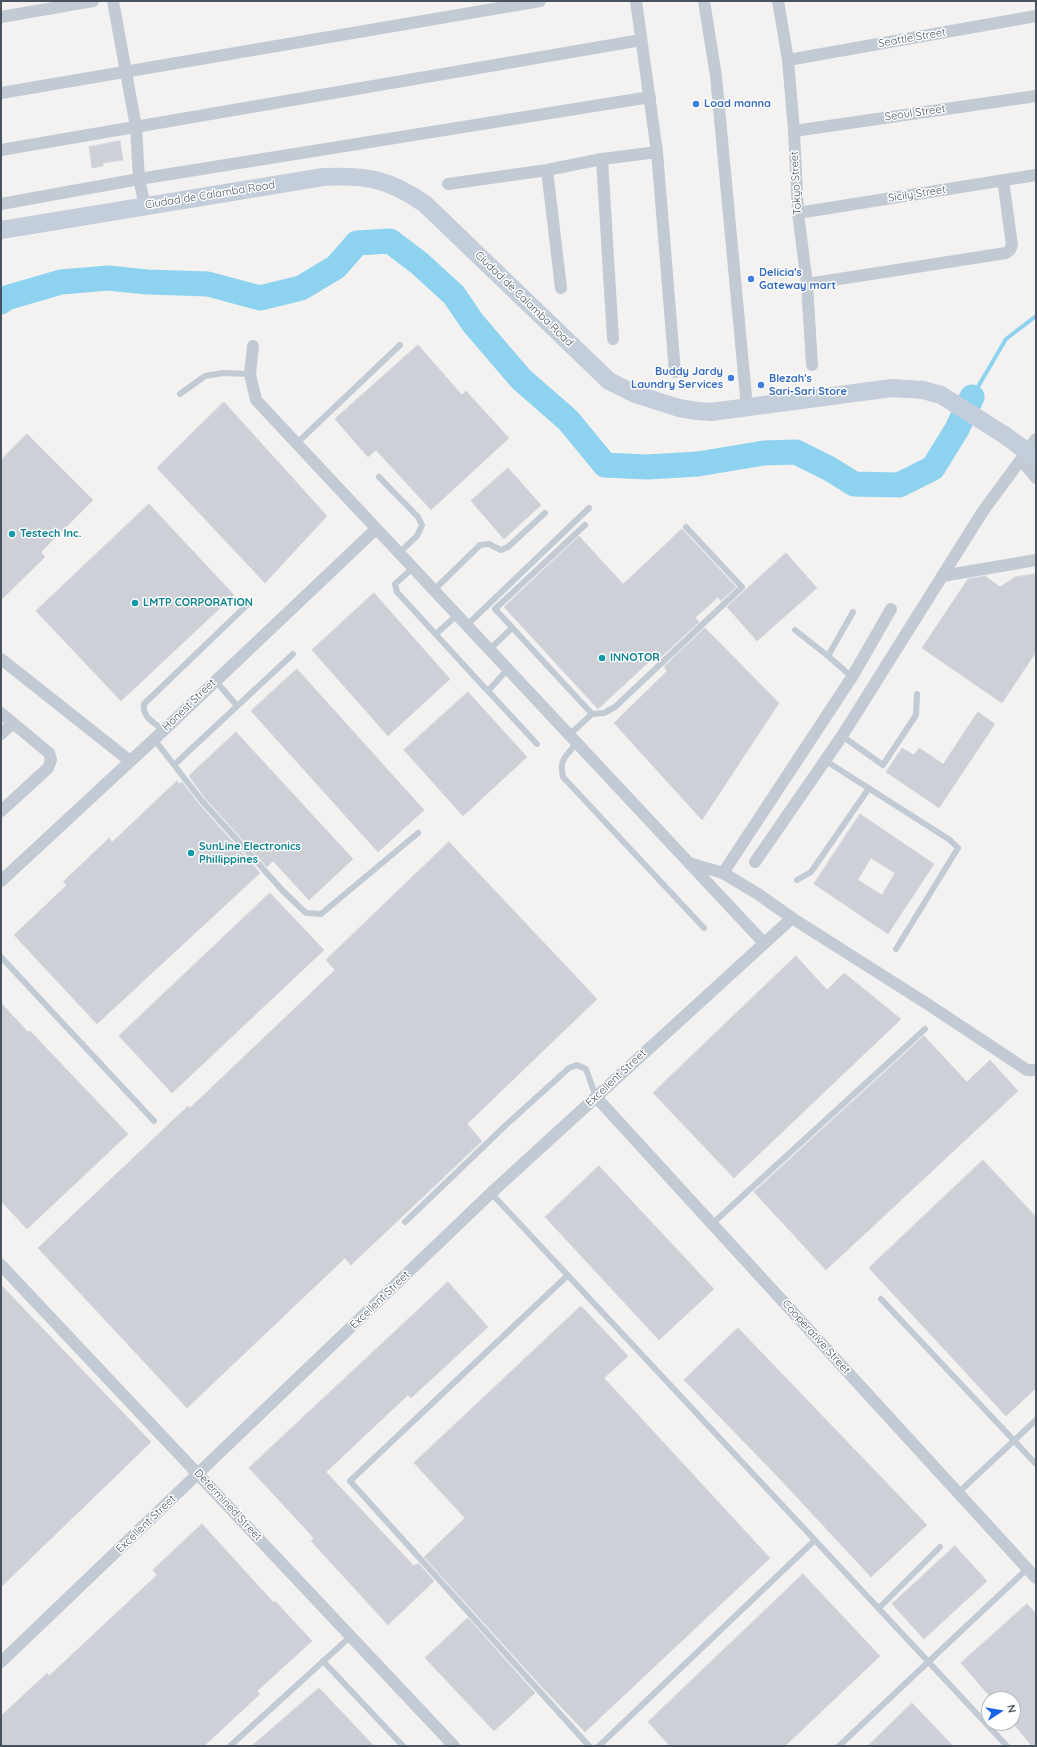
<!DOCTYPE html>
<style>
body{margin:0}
#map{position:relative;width:1037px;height:1747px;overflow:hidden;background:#f4f2f1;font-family:Quicksand,sans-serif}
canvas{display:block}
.frame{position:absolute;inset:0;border:2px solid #49535f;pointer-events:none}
.north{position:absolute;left:981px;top:1691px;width:40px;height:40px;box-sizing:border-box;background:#fff;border:1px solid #b6babf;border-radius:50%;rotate:78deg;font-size:11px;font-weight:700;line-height:16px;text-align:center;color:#49535f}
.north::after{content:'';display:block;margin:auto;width:14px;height:18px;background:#1763e8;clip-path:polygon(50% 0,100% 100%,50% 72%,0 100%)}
</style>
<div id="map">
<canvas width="1037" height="1747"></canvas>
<div class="frame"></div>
<div class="north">N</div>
</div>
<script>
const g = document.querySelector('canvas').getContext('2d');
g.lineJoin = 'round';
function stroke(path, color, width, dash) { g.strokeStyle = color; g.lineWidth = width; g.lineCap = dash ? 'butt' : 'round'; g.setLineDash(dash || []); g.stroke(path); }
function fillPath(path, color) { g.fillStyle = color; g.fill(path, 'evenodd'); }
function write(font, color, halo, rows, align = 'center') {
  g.font = font + ' Quicksand,sans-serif'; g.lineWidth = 3; g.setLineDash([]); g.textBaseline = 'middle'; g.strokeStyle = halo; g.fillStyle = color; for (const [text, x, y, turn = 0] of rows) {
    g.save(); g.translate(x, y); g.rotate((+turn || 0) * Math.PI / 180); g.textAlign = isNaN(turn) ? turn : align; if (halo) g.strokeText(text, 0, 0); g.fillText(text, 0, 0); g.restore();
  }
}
stroke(new Path2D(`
 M972,397L1006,339L1036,316`), '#8dd2ee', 4);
stroke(new Path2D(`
 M1,302L6,298L61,282L108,278L147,282L208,284L260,298L301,288L336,267L357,243L390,241L419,263L454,295L473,323L521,379L568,420L605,465L647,467L698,464L764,453L796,452L830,469L854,484L899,485L933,468L957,429L972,397`), '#8dd2ee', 25);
const building = new Path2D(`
 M120,141L123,160L103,163V166L92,168L89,147Z
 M418,345L462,395L466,391L509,438L431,510L376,450L368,457L335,419Z
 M224,402L327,516L265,583L157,468Z
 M27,434L93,500L41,552L45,557L1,600V460Z
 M508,468L541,505L504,539L471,501Z
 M149,504L234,595L121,701L36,611Z
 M682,529L736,587L721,601L718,597L695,618L699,622L658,660L654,657L598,709L504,607L579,536L623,584Z
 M786,553L817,588L757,641L727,607Z
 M1036,574V652L1002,703L922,648L968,579L985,576L1000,587L1015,577Z
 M374,593L450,679L388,736L312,650Z
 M705,628L779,703L702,820L614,723L667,671L664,667Z
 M297,669L424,810L378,852L251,711Z
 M468,692L527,757L463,816L404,750Z
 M978,712L995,724L939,808L886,772L902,748L914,755L919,748L943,764Z
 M236,732L353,859L309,900L273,861L267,867L205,798L189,776Z
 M177,781L180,784L182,782L199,804L260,873L97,1024L14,935L67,885L63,882L109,838L112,842Z
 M860,814L934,864L888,934L814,884ZM871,858L895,873L882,895L858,880Z
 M449,842L597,999L467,1124L482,1141L351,1265L345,1258L187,1408L38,1248L188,1106L190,1108L335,970L326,960Z
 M270,893L324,950L172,1093L119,1036Z
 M796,956L827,990L844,973L901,1019L734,1178L653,1093Z
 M1,1003L28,1032L30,1031L128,1134L27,1229L1,1201Z
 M924,1036L967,1082L990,1060L1018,1091L826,1270L754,1192Z
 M983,1160L1036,1217V1388L1006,1416L869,1268Z
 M599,1166L714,1289L659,1340L545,1217Z
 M448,1282L488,1327L411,1398L408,1395L326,1472L414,1566L418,1563L434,1581L388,1625L311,1541L314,1538L249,1468Z
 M1,1285L151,1442L1,1587Z
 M581,1306L628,1356L604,1378L770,1558L585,1732L542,1687L424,1557L465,1518L414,1463Z
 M738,1328L927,1525L871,1577L780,1479L684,1380Z
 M202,1524L274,1603L275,1601L312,1641L257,1691L260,1694L204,1746H1V1716L47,1673L49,1676L157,1575L153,1570Z
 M955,1546L987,1581L924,1639L892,1604Z
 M803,1574L880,1656L785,1746H670L648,1722Z
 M1027,1604L1036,1614V1746H1032L1013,1723V1699H992L961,1663Z
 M468,1618L535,1693L494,1731L425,1658Z
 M319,1688L374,1746H252Z
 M912,1703L953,1746H868Z`);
fillPath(building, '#cdd0d7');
stroke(building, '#d5d7dd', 1);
stroke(new Path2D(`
 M180,394L205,376L223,373L250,374
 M296,444L400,345
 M379,477L418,517L422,525L417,536L399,553
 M585,525L495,609L592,714
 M413,568L395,584L397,592L484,687L488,691L507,670
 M434,590L480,545L489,544L501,550L508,547L545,513
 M466,626L589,508
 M795,630L828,656L852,677
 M436,634L457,615
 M489,650L512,628
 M828,656L853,612
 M215,680L237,706
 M488,691L537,744
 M164,730C154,723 142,717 144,704L249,603
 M569,735L592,714L604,713L615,707L742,587L686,527
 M842,736L883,765L916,715L917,694
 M154,739L202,801L283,891L306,913L321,914L418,833
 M576,744C565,757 559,760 563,777L704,928
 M826,761L950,840L958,848L896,949
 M174,765L293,654
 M797,880L811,872L869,788
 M1,957L154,1121
 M491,1193L1007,1746
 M405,1222L506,1125L569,1068L577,1065L586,1069L596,1097
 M712,1224L925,1029
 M568,1275L350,1481L589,1746
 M881,1299L1036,1464
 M958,1493L1036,1420
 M879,1608L940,1547
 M323,1661L403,1746
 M230,1746L351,1636
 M599,1746L815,1540
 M839,1746L1027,1569`), '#c2cad3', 6);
stroke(new Path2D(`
 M113,1L136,127L139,179L145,206
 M636,1L657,152L675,372
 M704,1L716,76L747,407
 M778,1L788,60L794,131L798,213L807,284L812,365
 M1,17L93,1
 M788,60L1036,16
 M1,93L540,1
 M794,131L1036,96
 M1,150L641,40
 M602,159L613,339
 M547,170L561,288
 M448,184L547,170L602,159L657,152
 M1,204L139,179L650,97
 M798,213L1036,175
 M807,284L1006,253L1010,250L1012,245L1003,180
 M253,346L250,374L256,400L764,943
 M1021,460L1036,478
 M942,576L1036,560
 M1,659L130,761
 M1,713L49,753L51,760L48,768L1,811
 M1,734L13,723
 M755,862L842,736L983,511L1036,439
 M689,863L723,873L758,894L792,918L929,1005L1027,1070H1036
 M723,873L852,677L891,609
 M1,881L164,730L376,529
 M596,1097L1036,1578
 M1,1265L454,1746
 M1,1662L491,1193L792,918`), '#c2cad3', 12);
stroke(new Path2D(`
 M1,230L323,177C367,175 389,179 425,204L609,381L635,394L679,408L697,411L711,412L892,388L923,390L941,395L1003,434L1036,458`), '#c4cdda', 18);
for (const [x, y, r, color] of [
 [696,104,4,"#3f7fe0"],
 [751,279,4,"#3f7fe0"],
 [731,378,4,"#3f7fe0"],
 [761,385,4,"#3f7fe0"],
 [12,534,4,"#0f9aa8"],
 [135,603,4,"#0f9aa8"],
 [602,658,4,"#0f9aa8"],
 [191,853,4,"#0f9aa8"]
]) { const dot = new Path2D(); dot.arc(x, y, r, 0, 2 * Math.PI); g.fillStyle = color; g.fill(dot); stroke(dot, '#fff', 1.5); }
write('11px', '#49535f', '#fff', [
 ["Seattle Street",912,38,-10],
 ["Seoul Street",915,113,-8],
 ["Tokyo Street",796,183,-93],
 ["Sicily Street",917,194,-9],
 ["Ciudad de Calamba Road",210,195,-9],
 ["Ciudad de Calamba Road",524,299,44],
 ["Honest Street",189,705,-44],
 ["Excellent Street",616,1078,-43],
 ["Excellent Street",380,1300,-44],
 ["Cooperative Street",816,1337,48],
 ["Determined Street",228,1505,47],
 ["Excellent Street",146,1524,-44]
]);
write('bold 11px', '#366cbe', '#fff', [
 ["Load manna",704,104],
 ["Delicia's",759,273],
 ["Gateway mart",759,286],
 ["Buddy Jardy",723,372,"right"],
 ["Laundry Services",723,385,"right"],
 ["Blezah's",769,379],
 ["Sari-Sari Store",769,392]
], 'left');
write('bold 11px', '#0d838f', '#fff', [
 ["Testech Inc.",20,534],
 ["LMTP CORPORATION",143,603],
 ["INNOTOR",610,658],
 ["SunLine Electronics",199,847],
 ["Phillippines",199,860]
], 'left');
</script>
